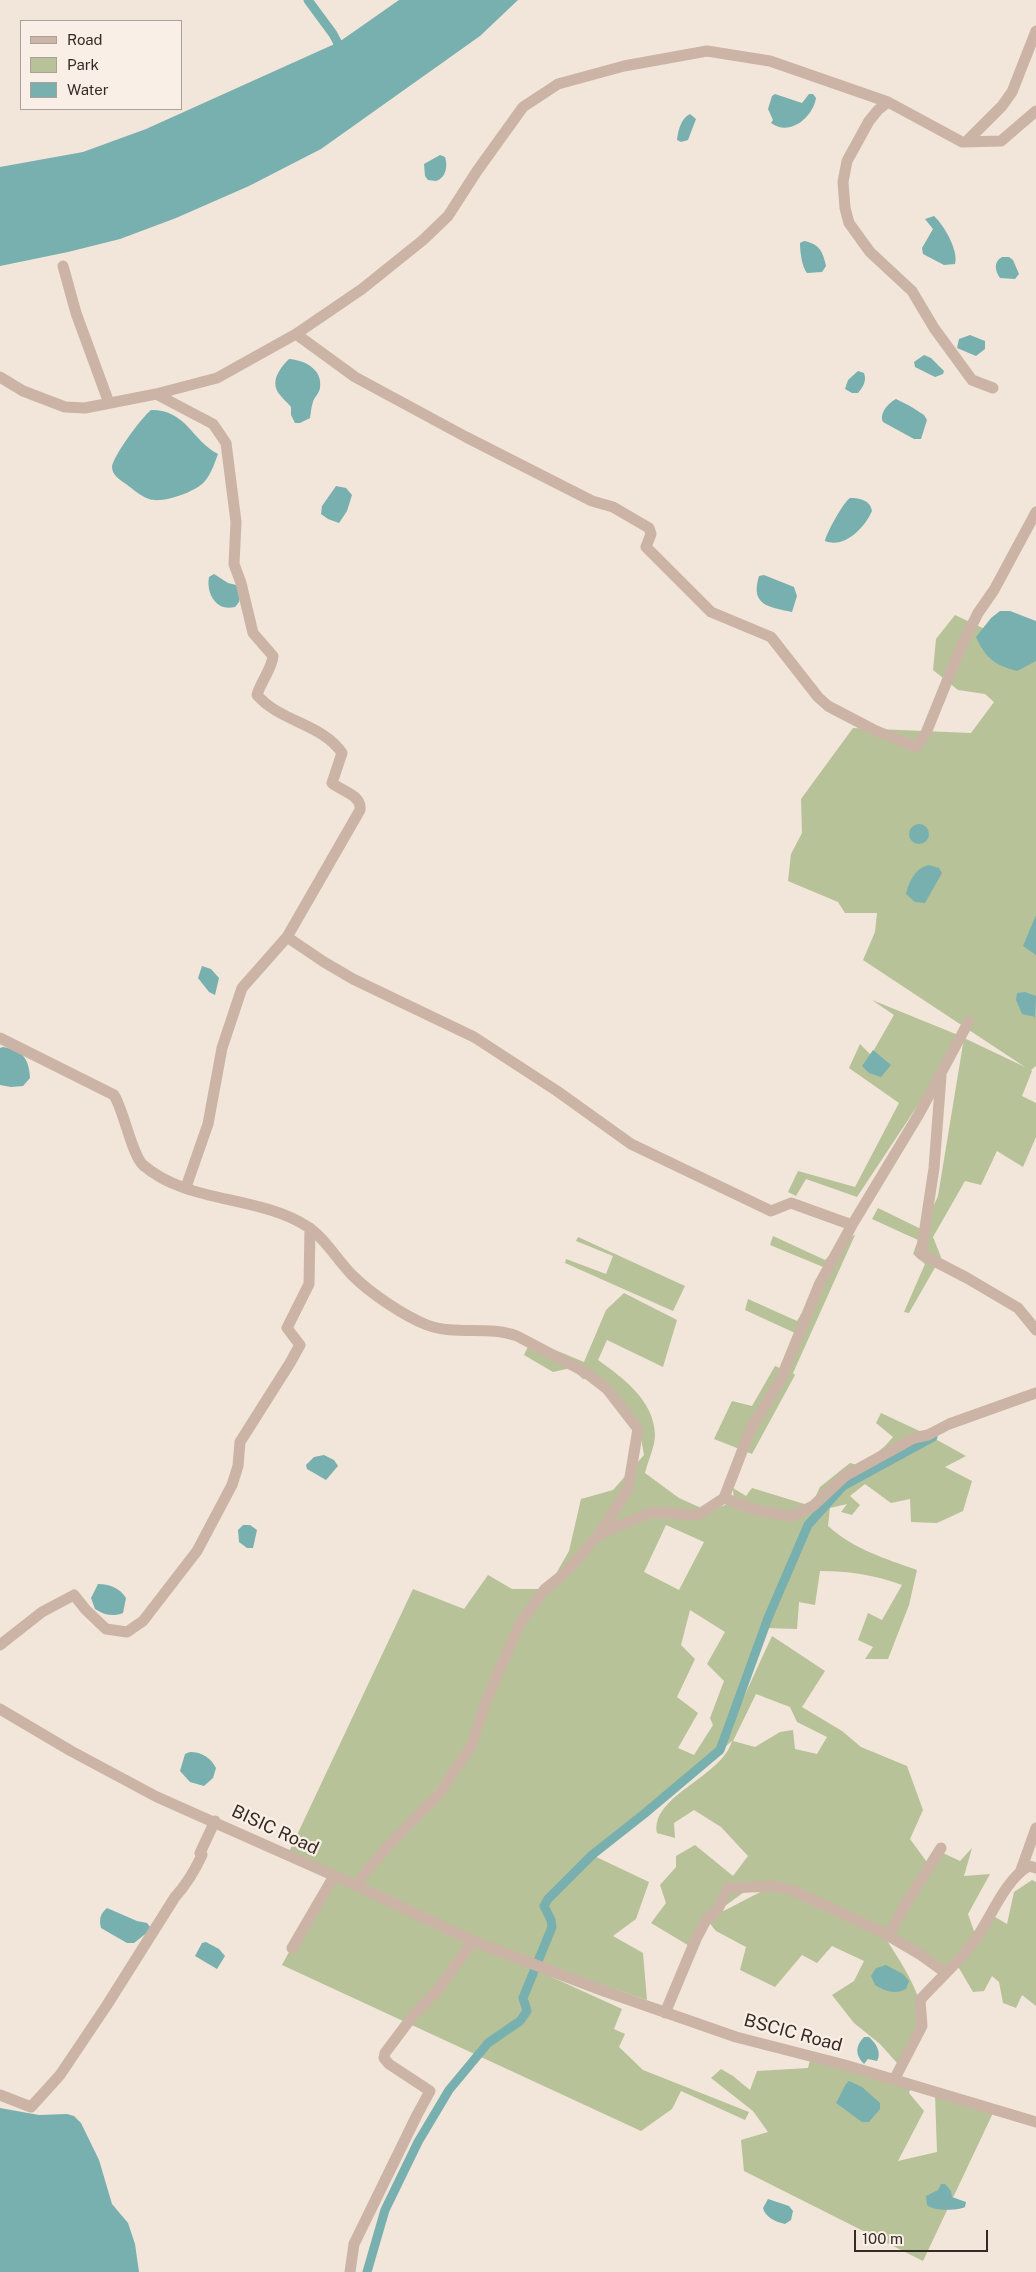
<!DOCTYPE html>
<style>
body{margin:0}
#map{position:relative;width:1036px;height:2272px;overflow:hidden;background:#f2e5d9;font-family:"Public Sans",sans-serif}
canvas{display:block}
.legend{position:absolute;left:20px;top:20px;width:162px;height:90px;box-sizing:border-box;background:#faefe6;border:1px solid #aca09a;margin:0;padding:6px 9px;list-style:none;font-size:15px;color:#362a27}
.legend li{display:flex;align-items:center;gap:10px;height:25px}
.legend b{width:25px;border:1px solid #aca09a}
.scale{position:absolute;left:854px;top:2230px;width:134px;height:22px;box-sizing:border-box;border:2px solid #362a27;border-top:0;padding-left:6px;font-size:15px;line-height:18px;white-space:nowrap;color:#362a27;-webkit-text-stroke:4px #faefe6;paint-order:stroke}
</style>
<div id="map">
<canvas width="1036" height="2272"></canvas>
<ul class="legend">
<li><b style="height:6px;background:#cbb4a5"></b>Road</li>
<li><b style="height:14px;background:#b7c299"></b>Park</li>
<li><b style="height:14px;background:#77b0af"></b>Water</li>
</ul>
<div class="scale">100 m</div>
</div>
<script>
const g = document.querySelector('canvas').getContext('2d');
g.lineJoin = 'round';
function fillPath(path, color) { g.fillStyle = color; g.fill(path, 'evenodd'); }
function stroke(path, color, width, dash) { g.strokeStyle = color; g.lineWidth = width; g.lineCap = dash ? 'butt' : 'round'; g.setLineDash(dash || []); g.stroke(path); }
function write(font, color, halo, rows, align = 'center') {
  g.font = font + ' "Public Sans",sans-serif'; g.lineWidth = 4.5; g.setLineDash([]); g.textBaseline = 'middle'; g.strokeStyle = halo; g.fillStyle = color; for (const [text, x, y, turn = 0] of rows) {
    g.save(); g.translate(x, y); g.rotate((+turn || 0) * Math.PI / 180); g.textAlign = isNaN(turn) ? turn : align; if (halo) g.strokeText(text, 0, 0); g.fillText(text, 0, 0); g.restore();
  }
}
fillPath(new Path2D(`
 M955,615L1036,653V1066L1031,1070L1032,1071L1022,1096L1036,1103V1137L1023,1167L997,1151L981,1185L965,1181L933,1237L941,1257L909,1313L904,1312L925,1264L913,1254L918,1240L872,1219L878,1208L923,1230L938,1196L964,1038L1025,1067L863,960L875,932L877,913H845L838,902L788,881L791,854L802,833L801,799L853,728L971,733L994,702L985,694L958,690L933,670L936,639Z
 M872,1000L963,1037L857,1197L806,1179L796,1196L788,1192L798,1171L855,1187L899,1103L849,1068L860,1044L871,1055L894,1015Z
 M855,1235L793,1373L795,1375L752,1454L714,1439L732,1401L752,1406L775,1366L780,1368L795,1333L745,1310L748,1299L797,1321L828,1269L770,1245L773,1236L825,1260L847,1238Z
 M578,1237L685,1286L673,1311L565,1263L566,1259L606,1274L613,1256L576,1241Z
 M624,1293L677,1320L663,1367L607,1340L598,1360C623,1378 654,1400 655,1435C655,1446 648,1461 645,1473L679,1498L708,1511L734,1502L733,1488L746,1496L752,1488L811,1506L820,1487L850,1463L861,1466L885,1446L893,1437L876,1423L881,1413L928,1435L966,1456L945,1467L972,1481L963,1511L937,1523L911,1522L910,1499L891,1503L865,1484L850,1496L860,1505L852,1515L841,1512L847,1504L830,1508L828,1526C855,1550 884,1558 917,1570L909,1605L888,1659H865L873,1647L858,1640L868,1613L882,1620L902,1585C875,1575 849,1571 820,1571L815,1605L799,1602L797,1629L766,1628L724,1740L772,1636L825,1671L802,1707L842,1731L861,1747L907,1766L923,1810L910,1839L929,1865L943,1853L960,1861L972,1848L964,1876L990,1874L968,1914L975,1934L990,1914L1007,1924L1014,1892L1032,1880L1036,1882V2006L1022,1995L1016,2008L1003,2003L999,1982L992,1976L984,1991L973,1992L956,1963L946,1973L882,1933C895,1953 931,2004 921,2028C915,2040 906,2052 898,2064L880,2044L854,2023L832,1995L854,1981L864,1961L832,1946L817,1963L802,1955L775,1987L740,1970L746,1947L716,1931L707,1920L691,1947L651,1923L666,1903L660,1885L676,1867V1856L695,1845L733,1876L748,1856L721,1827L694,1810L674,1823L675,1838L657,1833C650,1796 722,1777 732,1741L592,1855L649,1882L636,1919L613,1936L643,1953L647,2000L477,1943L622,2009L614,2029L625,2034L619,2047L643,2070L749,2112L745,2120L681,2091L672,2109L641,2131L282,1965L330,1876L355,1885L406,1826L471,1746L520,1623L549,1586L569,1551L581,1499L613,1490L644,1455L639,1426L599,1378L583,1379L571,1368L553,1372L524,1355L531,1340L584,1362L606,1310ZM666,1525L704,1542L679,1590L644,1572ZM690,1610L725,1632L707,1664L724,1681L710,1718L713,1725L694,1755L678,1748L698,1713L677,1697L695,1659L681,1645ZM756,1694L790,1707L797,1722L827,1737L817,1754L795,1749L793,1730L780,1732L755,1747L733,1741ZM772,1886L710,1918V1917L751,1887Z
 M488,1575L512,1589H543L517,1622L469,1745L438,1792L353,1879L288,1854L413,1589L464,1609Z
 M810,2060L911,2087L909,2093L924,2111L898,2161L937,2152L935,2094L993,2113L923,2261L744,2171L741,2140L768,2132L753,2111L711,2078L721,2069L733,2076L750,2090L757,2071L808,2068Z`), '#b7c299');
fillPath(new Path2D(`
 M399,0H518L480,36L321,149L249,186L176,218L120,239L68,252L0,266V167L83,152L146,129L339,42Z
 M775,94L802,103L809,94H813L816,98C813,117 790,137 771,123L773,120L768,109L772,96Z
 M690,114L696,119L688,140L681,142L677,140C678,131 681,118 690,114Z
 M440,155L445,157C448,166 446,178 436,181L428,180L425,176L424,164Z
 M934,216C944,225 959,251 955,264L944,265L923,254L922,248L933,229L925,219Z
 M804,241C819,244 823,251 826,266L822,272L807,273C802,267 800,252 800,243Z
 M1002,257H1009L1013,260L1019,274L1015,279L1000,278C995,271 993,262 1002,257Z
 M970,335L985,341V349L976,356L957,348L959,339Z
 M924,355L931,358L944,371L943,374L935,377L915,367L914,362Z
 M289,359C304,360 323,369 320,388C319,394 314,397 313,402C311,407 311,413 310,418L300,423H295L291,415V407C287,402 283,399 280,395C269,382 280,368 289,359Z
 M858,371L864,373C867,381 863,387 858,393H852L845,389L848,380Z
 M896,399L910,406L924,415L927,420L921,439H914L883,422C879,414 888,403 896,399Z
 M151,410C187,410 191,440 218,454C215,462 211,474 205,481C196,492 162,504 149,499C140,496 133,489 126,484C120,480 112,475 112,467C113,456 142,417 151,410Z
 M336,486L346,488L352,495L347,511L339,523L328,519L321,514L322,506Z
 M850,498C860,498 870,500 872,511C865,527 845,549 825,541C826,534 844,501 850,498Z
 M214,574L228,583L236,585C240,592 243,600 235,607C216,612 206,593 209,577Z
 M764,575L794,587L797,596L792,612C768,607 750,605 759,576Z
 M1000,611H1010L1036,621V661L1017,671C995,665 986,659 976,637L991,618Z
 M909 834a10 10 0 1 1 20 0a10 10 0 1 1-20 0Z
 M929,865L939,868L942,873L925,903L915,902L906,894C909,882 915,868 929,865Z
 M1036,915V955L1023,946Z
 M202,966L211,969L219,978L215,995L209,992L198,978Z
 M1025,992L1036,996L1035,1017L1022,1014L1016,1000L1017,993Z
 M3,1047C23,1050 29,1059 30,1078L23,1086L11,1087L0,1085V1048Z
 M873,1050L891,1065L881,1077L869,1073L862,1066Z
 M324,1455L334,1460L338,1466L326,1480L307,1469L306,1465L314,1457Z
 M243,1525H250L257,1530L253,1548H247L239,1542L238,1530Z
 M98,1584C109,1584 120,1588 126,1598L123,1613C113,1617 104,1615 95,1609L91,1598Z
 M190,1752C202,1752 211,1758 216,1768L213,1778L204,1786L190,1782L180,1771L185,1754Z
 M107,1908L137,1921L147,1923L150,1927L149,1931L134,1943H127L101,1928C99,1919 100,1914 107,1908Z
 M206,1942L219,1949L225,1956L217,1969L195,1956L202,1943Z
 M886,1965L903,1974L909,1981L906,1989C895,1995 885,1991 875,1985L871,1976L876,1968Z
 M864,2037H869C876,2043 882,2053 877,2061L868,2059L864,2064C855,2055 855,2046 864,2037Z
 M849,2081L862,2087L880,2103V2109L869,2122H862L836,2103L846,2084Z
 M0,2108L39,2115L67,2114L74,2116L81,2123L99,2160L112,2204L128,2223L135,2244L139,2272H0Z
 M941,2184H945L951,2191L952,2197L966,2202L965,2207C956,2211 934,2211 927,2205L926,2196L938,2190Z
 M768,2199L789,2206L793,2211L791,2220L785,2224C776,2222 765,2217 763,2208Z`), '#77b0af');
stroke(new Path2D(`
 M308,0L333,34L343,53
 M367,2272L385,2210L418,2142L449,2090L488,2043L520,2021L527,2011L523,1998L552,1927L551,1920L544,1906L548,1899L592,1855L644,1814L720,1750L768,1618L808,1525L843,1486L933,1437`), '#77b0af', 9);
stroke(new Path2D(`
 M888,102L878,110L869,121L847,161L843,182L845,208L849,223L870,252L912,291L934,328L972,380L993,388
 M966,142L1002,106L1012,92L1036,31
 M63,266L76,313L109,403
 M296,334L355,377L466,437L592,501L613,507L649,528L651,534L646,547L711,612L771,637L818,697L828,706L874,730L916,747L926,733L960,649L978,613L994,590L1036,512
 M0,377L23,391L65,407L85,408L156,394L217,378L296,334L362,289L423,240L448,216L477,171L523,107L558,84L624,66L707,51L770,61L888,102L962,142L1001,141L1036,111
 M156,394L213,424L226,443L236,522L234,564L241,583L253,633L273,656C272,669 261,681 257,695C280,722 323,724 342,753L332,783C343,792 362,795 360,810L287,937L242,988L222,1048L208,1124L186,1187
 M287,937L324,962L353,979L474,1037L557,1091L631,1144L771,1211L791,1203L852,1225
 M0,1038L114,1095C124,1111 132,1155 143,1165C188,1204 259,1195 308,1227C324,1237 338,1261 352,1275C370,1293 404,1316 427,1325C456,1336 489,1325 517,1336L585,1372L607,1389L638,1429L628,1489L599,1534L565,1573L545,1589L520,1623L488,1696L471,1746L439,1794L389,1845L355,1885
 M941,1076L934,1168L921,1254L967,1278L1018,1308L1036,1330
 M724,1498L759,1511L793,1516L813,1506L845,1476L914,1438L928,1435L949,1424L1036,1393
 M599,1534L652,1512L698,1515L724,1498L751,1428L780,1381L819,1285L852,1225L919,1114L969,1021
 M0,1645L42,1612L74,1595L86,1610L106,1629L127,1632L143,1621L197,1551L232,1485L238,1466L240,1442L290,1363L300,1345L287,1328L309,1284L310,1228
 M0,1709L71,1751L157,1797L355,1885L473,1941L601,1990L736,2037L845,2065L1036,2122
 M1021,1870L1036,1828
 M889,1936L902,1910L941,1848
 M292,1948L334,1876
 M665,2013L696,1939L706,1920L718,1909L728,1888L774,1886L794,1891L882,1932L921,1955L946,1973
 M894,2080L922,2026L920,2000C938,1980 959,1962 975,1940C991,1918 1005,1879 1029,1866L1036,1868
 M0,2095L31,2107L60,2075L107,2005L175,1897C187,1884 195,1870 202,1855L200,1853L215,1821
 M350,2272L354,2244L417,2115L430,2091L389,2064L384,2058L385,2053L415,2013L436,1992L473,1941`), '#cbb4a5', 11);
write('18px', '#362a27', '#faefe6', [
 ["BISIC Road",275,1830,25],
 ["BSCIC Road",793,2033,15]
]);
</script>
